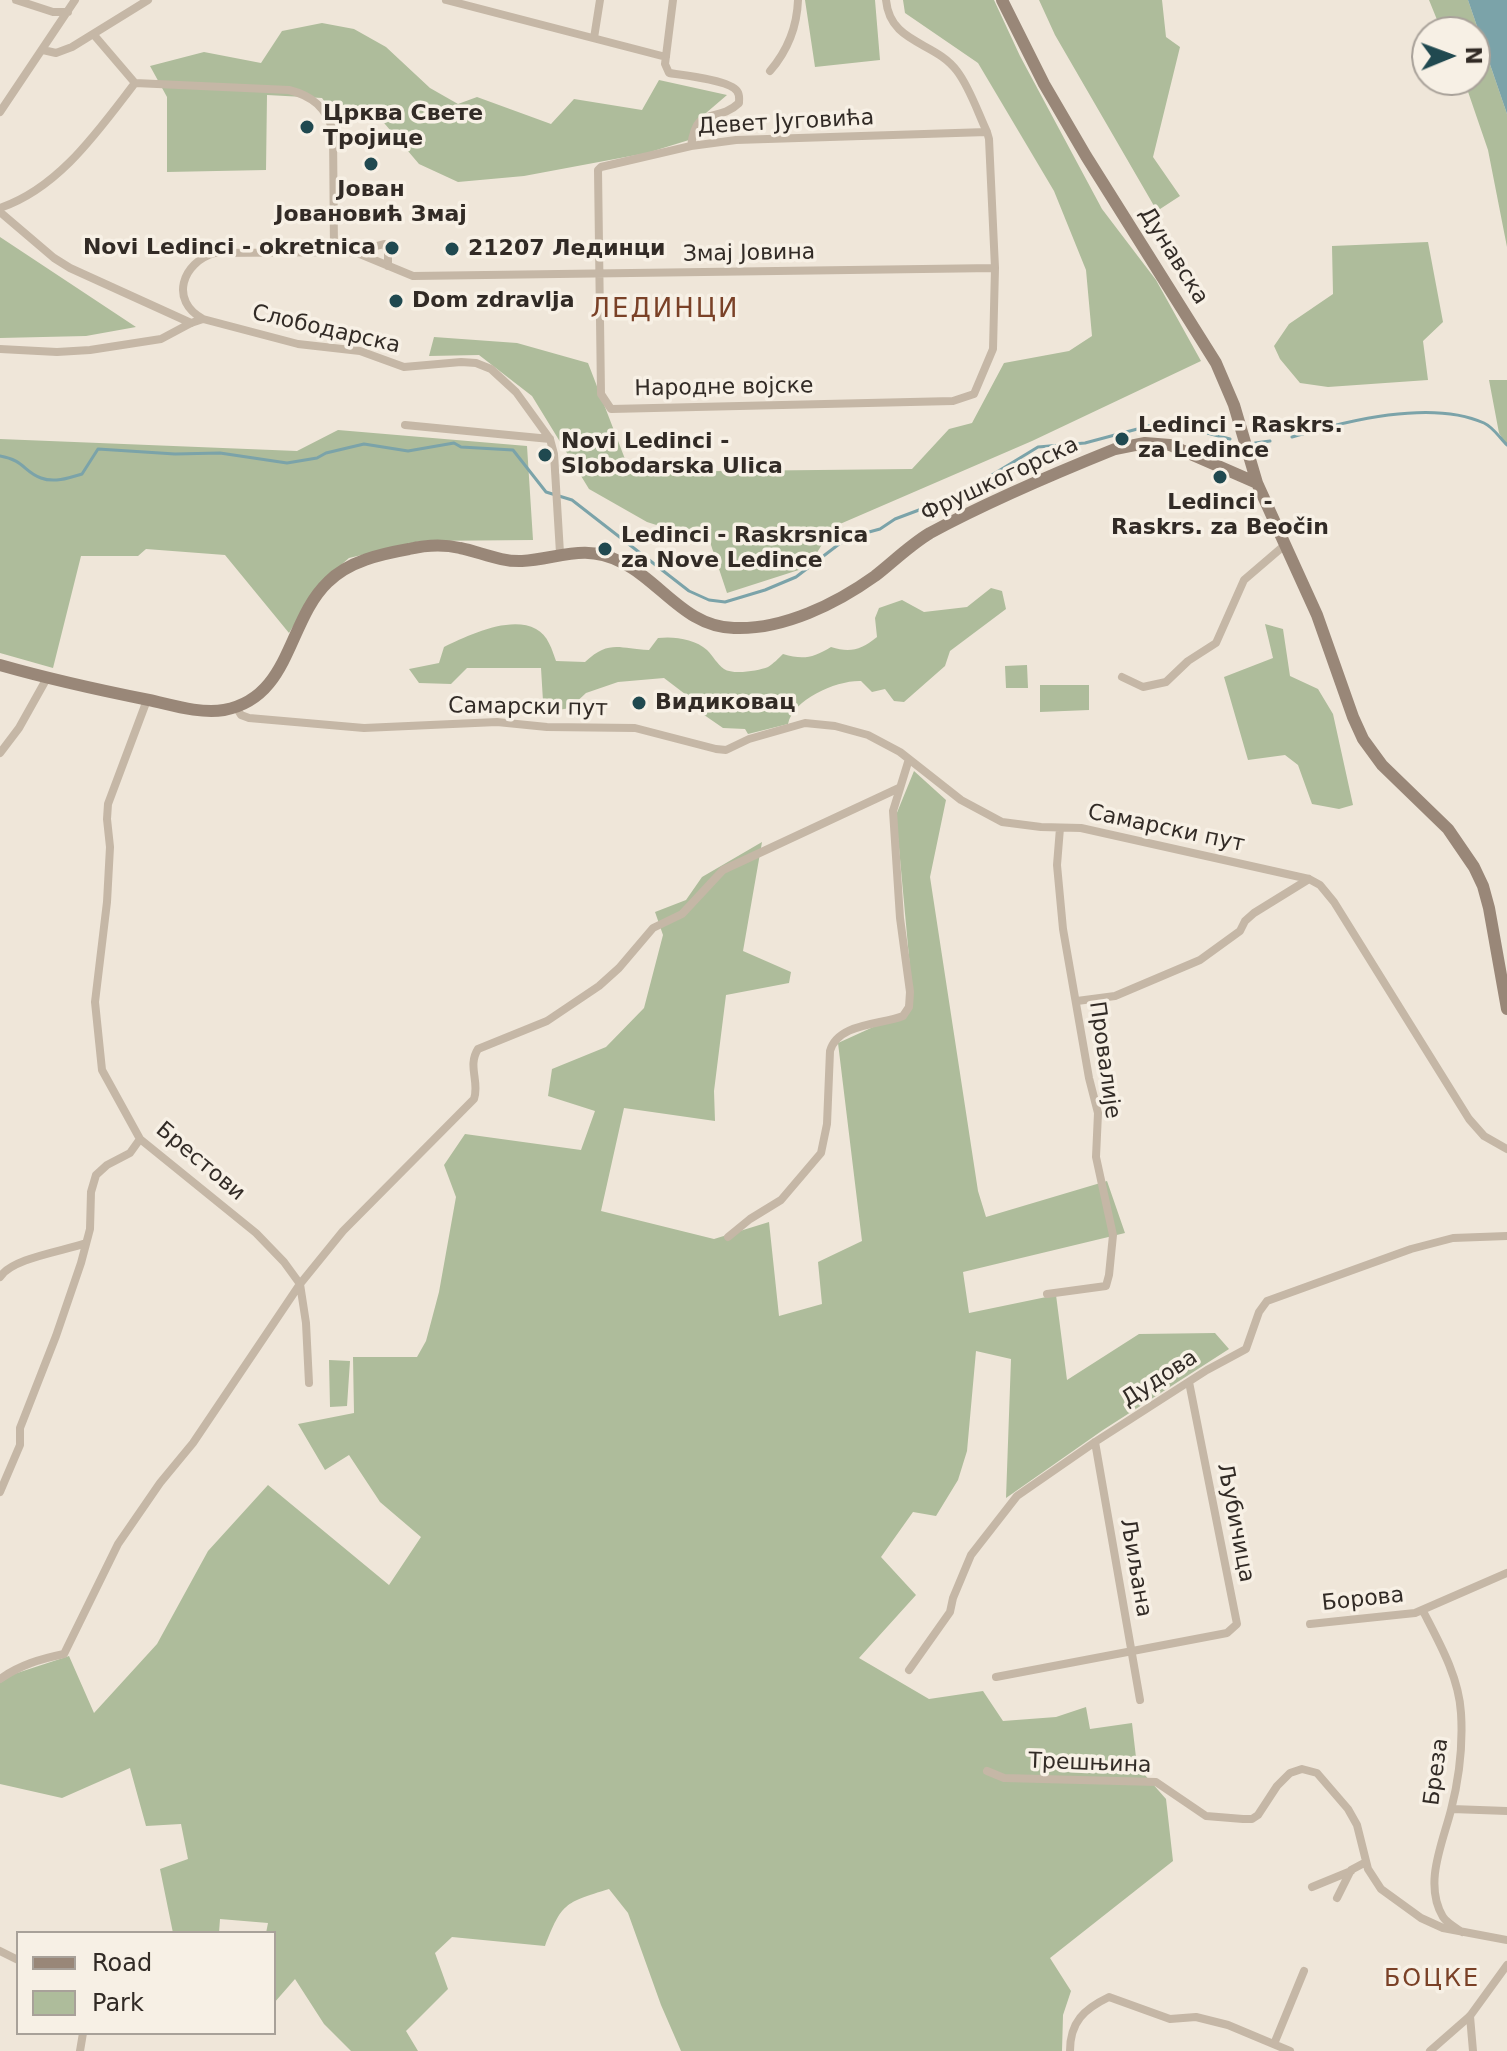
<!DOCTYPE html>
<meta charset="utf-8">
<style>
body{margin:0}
#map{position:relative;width:1507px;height:2051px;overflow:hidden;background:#efe6d9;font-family:"DejaVu Sans",sans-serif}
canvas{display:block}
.legend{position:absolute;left:16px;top:1931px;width:260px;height:104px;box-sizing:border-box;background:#f7f0e5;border:2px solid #a8a199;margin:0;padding:10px 14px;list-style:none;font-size:24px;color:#322b26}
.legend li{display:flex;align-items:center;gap:16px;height:40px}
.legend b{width:40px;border:2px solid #a8a199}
.north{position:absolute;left:1411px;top:16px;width:80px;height:80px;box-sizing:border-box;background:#f7f0e5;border:2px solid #a8a199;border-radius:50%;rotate:89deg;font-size:22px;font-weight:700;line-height:32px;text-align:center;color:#322b26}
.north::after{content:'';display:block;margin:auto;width:28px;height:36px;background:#204950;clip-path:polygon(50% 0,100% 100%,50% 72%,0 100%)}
</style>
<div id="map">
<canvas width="1507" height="2051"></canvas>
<ul class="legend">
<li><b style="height:10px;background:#998778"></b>Road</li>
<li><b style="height:22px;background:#aebc9b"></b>Park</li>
</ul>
<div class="north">N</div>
</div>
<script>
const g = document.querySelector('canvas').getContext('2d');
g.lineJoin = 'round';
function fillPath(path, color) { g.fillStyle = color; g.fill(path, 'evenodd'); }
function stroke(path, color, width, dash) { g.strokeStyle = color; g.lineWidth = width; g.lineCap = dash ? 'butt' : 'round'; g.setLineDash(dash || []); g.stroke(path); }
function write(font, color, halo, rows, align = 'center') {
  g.font = font + ' "DejaVu Sans",sans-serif'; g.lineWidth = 7; g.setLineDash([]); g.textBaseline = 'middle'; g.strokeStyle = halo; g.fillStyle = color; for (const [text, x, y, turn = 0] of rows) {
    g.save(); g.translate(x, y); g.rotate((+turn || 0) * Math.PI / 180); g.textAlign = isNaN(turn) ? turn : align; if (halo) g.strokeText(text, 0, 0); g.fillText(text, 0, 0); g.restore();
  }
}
fillPath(new Path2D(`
 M805,0H875L880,60L815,67Z
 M903,0H994L1020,56L1102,209L1156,280L1201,361L1032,441L833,527L808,567L727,593L710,542L647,522L589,489L532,396L479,355L429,356L434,337L517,343L588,363L630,472L912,469L949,429L972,423L1004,363L1069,351L1092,336L1086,270L1054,191L978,63L905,13Z
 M1039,0H1162L1166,37L1180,47L1153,157L1180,196L1157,211L1055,35Z
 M1429,0H1468L1507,114V247L1488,150L1464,80H1475V32H1442Z
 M322,23L354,29L386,47L430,88L458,104L477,97L551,124L574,99L642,110L659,80L727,95L699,119L689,140L647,153L524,176L458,182L419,164L373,110L334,115L322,98L267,95L266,170L167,172V97L150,66L204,52L261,63L282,31Z
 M0,237L136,327L86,336L0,338Z
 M1428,242L1443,322L1423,341L1428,380L1328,387L1300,383L1280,359L1274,346L1289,324L1333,294L1332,246Z
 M1489,380H1507V446L1499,433Z
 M338,430L527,446L533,540L420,541L349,558L318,585L289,633L225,555L146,549L138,556H81L53,668L0,653V439L297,451Z
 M991,588L1002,591L1006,609L950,651L945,666L904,702L894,701L885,689L872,692L861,681C837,680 793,699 788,724L748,734L745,729L723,728L694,708L685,694L664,678L618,682L586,693L570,708L552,711L543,701L541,668H467L451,684L419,683L409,669L439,663L444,647C467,636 510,615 536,629C548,635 552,650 556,661L585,662C610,639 619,649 649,650L658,638C674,636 695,639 707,650C713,656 717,664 724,669C733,675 758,671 768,667C773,664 779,658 783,654C803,660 813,658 831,647C850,653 861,650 877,637L875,618L879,608L902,600L924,612L967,607Z
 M1265,624L1283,629L1290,676L1318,689L1333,714L1353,805L1339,809L1312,804L1298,765L1285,755L1248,760L1224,677L1273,658Z
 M1027,665L1028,688H1006L1005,666Z
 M1040,685H1089V710L1040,712Z
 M914,771L946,800L930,877L978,1191L986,1217L1107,1181L1125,1233L963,1272L969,1313L1056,1295L1067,1380L1139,1334L1215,1333L1229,1349L1103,1430L1006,1498L1011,1359L976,1351L967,1451L958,1480L936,1516L913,1512L881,1557L916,1595L859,1658L929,1699L983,1691L1003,1721L1056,1717L1086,1707L1090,1729L1132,1723L1137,1766L1166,1799L1173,1861L1050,1958L1071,1991L1063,2015L1062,2051H681L661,2005L628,1913L609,1889C564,1903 562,1903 545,1946L452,1937L435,1953L448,1989L406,2031L418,2051H351L324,2024L295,1979L274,2003V1933H266L268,1923L220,1919L219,1933H173L160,1869L188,1859L181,1824L146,1826L130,1768L62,1798L0,1784V1683L14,1674L69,1656L94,1713L157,1644L208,1551L268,1485L389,1585L421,1537L380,1502L349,1455L325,1470L298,1424L354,1413L353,1357H417L426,1341L439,1292L456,1197L444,1165L465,1134L581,1150L595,1111L548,1096L552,1069L606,1047L644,1008L663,935L655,912L686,900L702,877L762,842L743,951L791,972L789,983L726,995L714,1091L715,1121L624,1108L601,1211L714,1239L769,1222L779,1316L822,1304L818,1262L862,1241L838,1043L904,1013L911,979L896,815Z
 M329,1360L350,1361L347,1406L330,1407Z`), '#aebc9b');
fillPath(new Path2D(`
 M1468,0H1507V114Z`), '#7ba3a9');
stroke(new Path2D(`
 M1292,437C1346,421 1431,399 1484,423C1493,427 1500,438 1507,445
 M1255,443L1270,441
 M0,456C24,460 24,472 41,478C54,483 69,478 82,474L98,449L175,454L220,453L287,463L317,458L326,453L364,444L408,451L454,443L461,447L513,450L546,492L572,500L689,591L709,600L725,602L765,590L796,577L847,538L880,529L895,519L959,495L1038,447L1085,443L1156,424L1184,427L1230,439`), '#7ba3a9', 3);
stroke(new Path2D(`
 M16,0L53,12H68
 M446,0L666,57
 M673,0L665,64L669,73C682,75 730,80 737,91C740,95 739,98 739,103C716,125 697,102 691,146
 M886,0C890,44 935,41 957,71C970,88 978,113 987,132L989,139L995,268L993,349L974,394L953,401L611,409L601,394L598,170L601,167L691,146L736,140L987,132
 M94,35L135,83
 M594,38L600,0
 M43,50L56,53L72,47L148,0
 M770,71C788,50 797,28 798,0
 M135,83L289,90C313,96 326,108 333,131L334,252
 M0,112L75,0
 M0,208C59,188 98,131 135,83
 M0,212L54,258L70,268L191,323
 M355,252L384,244L388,250V266
 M203,319C169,301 182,262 215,253L355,252L413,276L995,268
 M0,349L57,352L90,350L161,339L191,323L203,319L298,344L360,351L404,367L461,362L476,363L491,369L516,392L550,439L554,454L560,553
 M405,425L550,439
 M1122,677L1143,687L1166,682L1188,661L1216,643L1244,580L1286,544
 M147,700L108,804L107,819L110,847L107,902L95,1002L102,1070L140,1139L256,1233L284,1262L300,1284L306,1323L309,1383
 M236,707L241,715L249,718L364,728L497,722L547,727L635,728L716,749L726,750L749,739L805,723L835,726L868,735L900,752L961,800L1002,822L1041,827L1081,828L1309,879L1320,885L1334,902L1469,1119L1484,1136L1507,1149
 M0,753L19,728L47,678
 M1077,1001L1115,996L1200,960L1240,931L1245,921L1254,913L1309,879
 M728,1237L750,1219L781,1200L821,1153L827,1124L830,1051C838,1023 880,1025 903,1016L909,1007L910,992L900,918L893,811L909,759
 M0,1277C12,1258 64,1251 86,1243
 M1047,1294L1106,1286L1109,1275L1113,1235L1096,1157L1098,1113L1089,1078L1063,929L1057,865L1060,828
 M1095,1442L1140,1700
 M0,1492L20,1445V1428L56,1336L81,1263L90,1229L91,1192L96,1175L107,1165L130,1153L140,1139
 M1423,1611C1439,1642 1459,1677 1461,1713C1463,1745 1459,1779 1451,1810C1443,1842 1423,1884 1443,1917C1447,1923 1456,1928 1462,1932
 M1310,1624L1415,1613L1507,1573
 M909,1670L950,1612L953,1598L971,1555L1017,1496L1095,1442L1207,1370L1246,1349L1259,1312L1267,1301L1411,1249L1453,1238L1507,1236
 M996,1677L1227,1633L1237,1624L1189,1382
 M0,1679C20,1665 40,1659 64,1654L118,1544L160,1483L193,1443L300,1284L343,1231L474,1099C480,1082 467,1066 478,1049L547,1021L599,986L619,968L653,928L682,914L723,870L899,788
 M987,1771L1004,1778L1156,1782L1206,1816L1243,1819H1252L1258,1815L1277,1786L1290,1773L1302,1769L1317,1773L1348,1809L1357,1825L1368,1869L1381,1889L1421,1918L1443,1928L1507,1940
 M1452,1809L1507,1811
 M1312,1887L1351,1871
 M1337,1898L1351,1870L1366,1862
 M0,1951L18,1960
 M1470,2016L1473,2051
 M1274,2044L1304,1971
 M80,2051L83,2033
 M1070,2051C1070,2022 1084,2009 1109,1997L1170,2019L1196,2017L1228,2025L1290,2051
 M1430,2051L1470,2016L1507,1965`), '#c5b7a6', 8);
stroke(new Path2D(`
 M1002,0L1044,84L1086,156L1216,363L1234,405L1257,483L1317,615L1353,717L1363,739L1382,765L1448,829L1474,867L1483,886L1489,908L1507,1009
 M0,665C49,679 99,690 149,700C172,705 200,714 224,710C291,698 287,621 328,582C349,561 381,554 409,549C426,545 443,544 460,548C480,552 501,562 522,561C558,559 584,543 621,562C662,582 685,627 734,628C783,630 836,604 875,576C893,562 910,545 930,533C989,501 1053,474 1115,449L1145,443L1170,445L1257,483`), '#998778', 12);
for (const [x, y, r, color] of [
 [307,127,8,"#204950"],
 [371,164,8,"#204950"],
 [392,248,8,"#204950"],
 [452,249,8,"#204950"],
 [396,301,8,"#204950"],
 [1122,439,8,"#204950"],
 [545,455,8,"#204950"],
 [1220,477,8,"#204950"],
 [605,549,8,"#204950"],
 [639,703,8,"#204950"]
]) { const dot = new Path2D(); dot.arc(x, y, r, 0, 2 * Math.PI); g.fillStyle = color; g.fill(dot); stroke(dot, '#f7f0e5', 3); }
write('bold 22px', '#322b26', '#f7f0e5', [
 ["Црква Свете",323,114],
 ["Тројице",323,139],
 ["Јован",371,190,"center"],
 ["Јовановић Змај",371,215,"center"],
 ["Novi Ledinci - okretnica",376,248,"right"],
 ["21207 Лединци",468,249],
 ["Dom zdravlja",412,301],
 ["Ledinci - Raskrs.",1138,426],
 ["za Ledince",1138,451],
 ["Novi Ledinci -",561,442],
 ["Slobodarska Ulica",561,467],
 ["Ledinci -",1220,503,"center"],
 ["Raskrs. za Beočin",1220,528,"center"],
 ["Ledinci - Raskrsnica",621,536],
 ["za Nove Ledince",621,561],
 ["Видиковац",655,703]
], 'left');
write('22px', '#322b26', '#f7f0e5', [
 ["Девет Југовића",786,123,-3],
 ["Змај Јовина",749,254,-1],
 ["Дунавска",1173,256,58],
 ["Слободарска",326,330,13],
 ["Народне војске",724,388,-1],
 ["Фрушкогорска",1000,480,-25],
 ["Самарски пут",528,708,1],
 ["Самарски пут",1166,829,12],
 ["Провалије",1104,1060,82],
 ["Брестови",200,1162,40],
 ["Дудова",1160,1379,-33],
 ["Љубичица",1235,1523,79],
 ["Љиљана",1135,1568,80],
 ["Борова",1363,1600,-6],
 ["Трешњина",1090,1764,2],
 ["Бреза",1437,1772,-82]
]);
g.letterSpacing = '2px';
write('24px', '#7a4127', '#f7f0e5', [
 ["БОЦКЕ",1432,1980]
]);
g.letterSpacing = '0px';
g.letterSpacing = '2px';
write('26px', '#7a4127', '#f7f0e5', [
 ["ЛЕДИНЦИ",665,310]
]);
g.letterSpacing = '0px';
</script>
